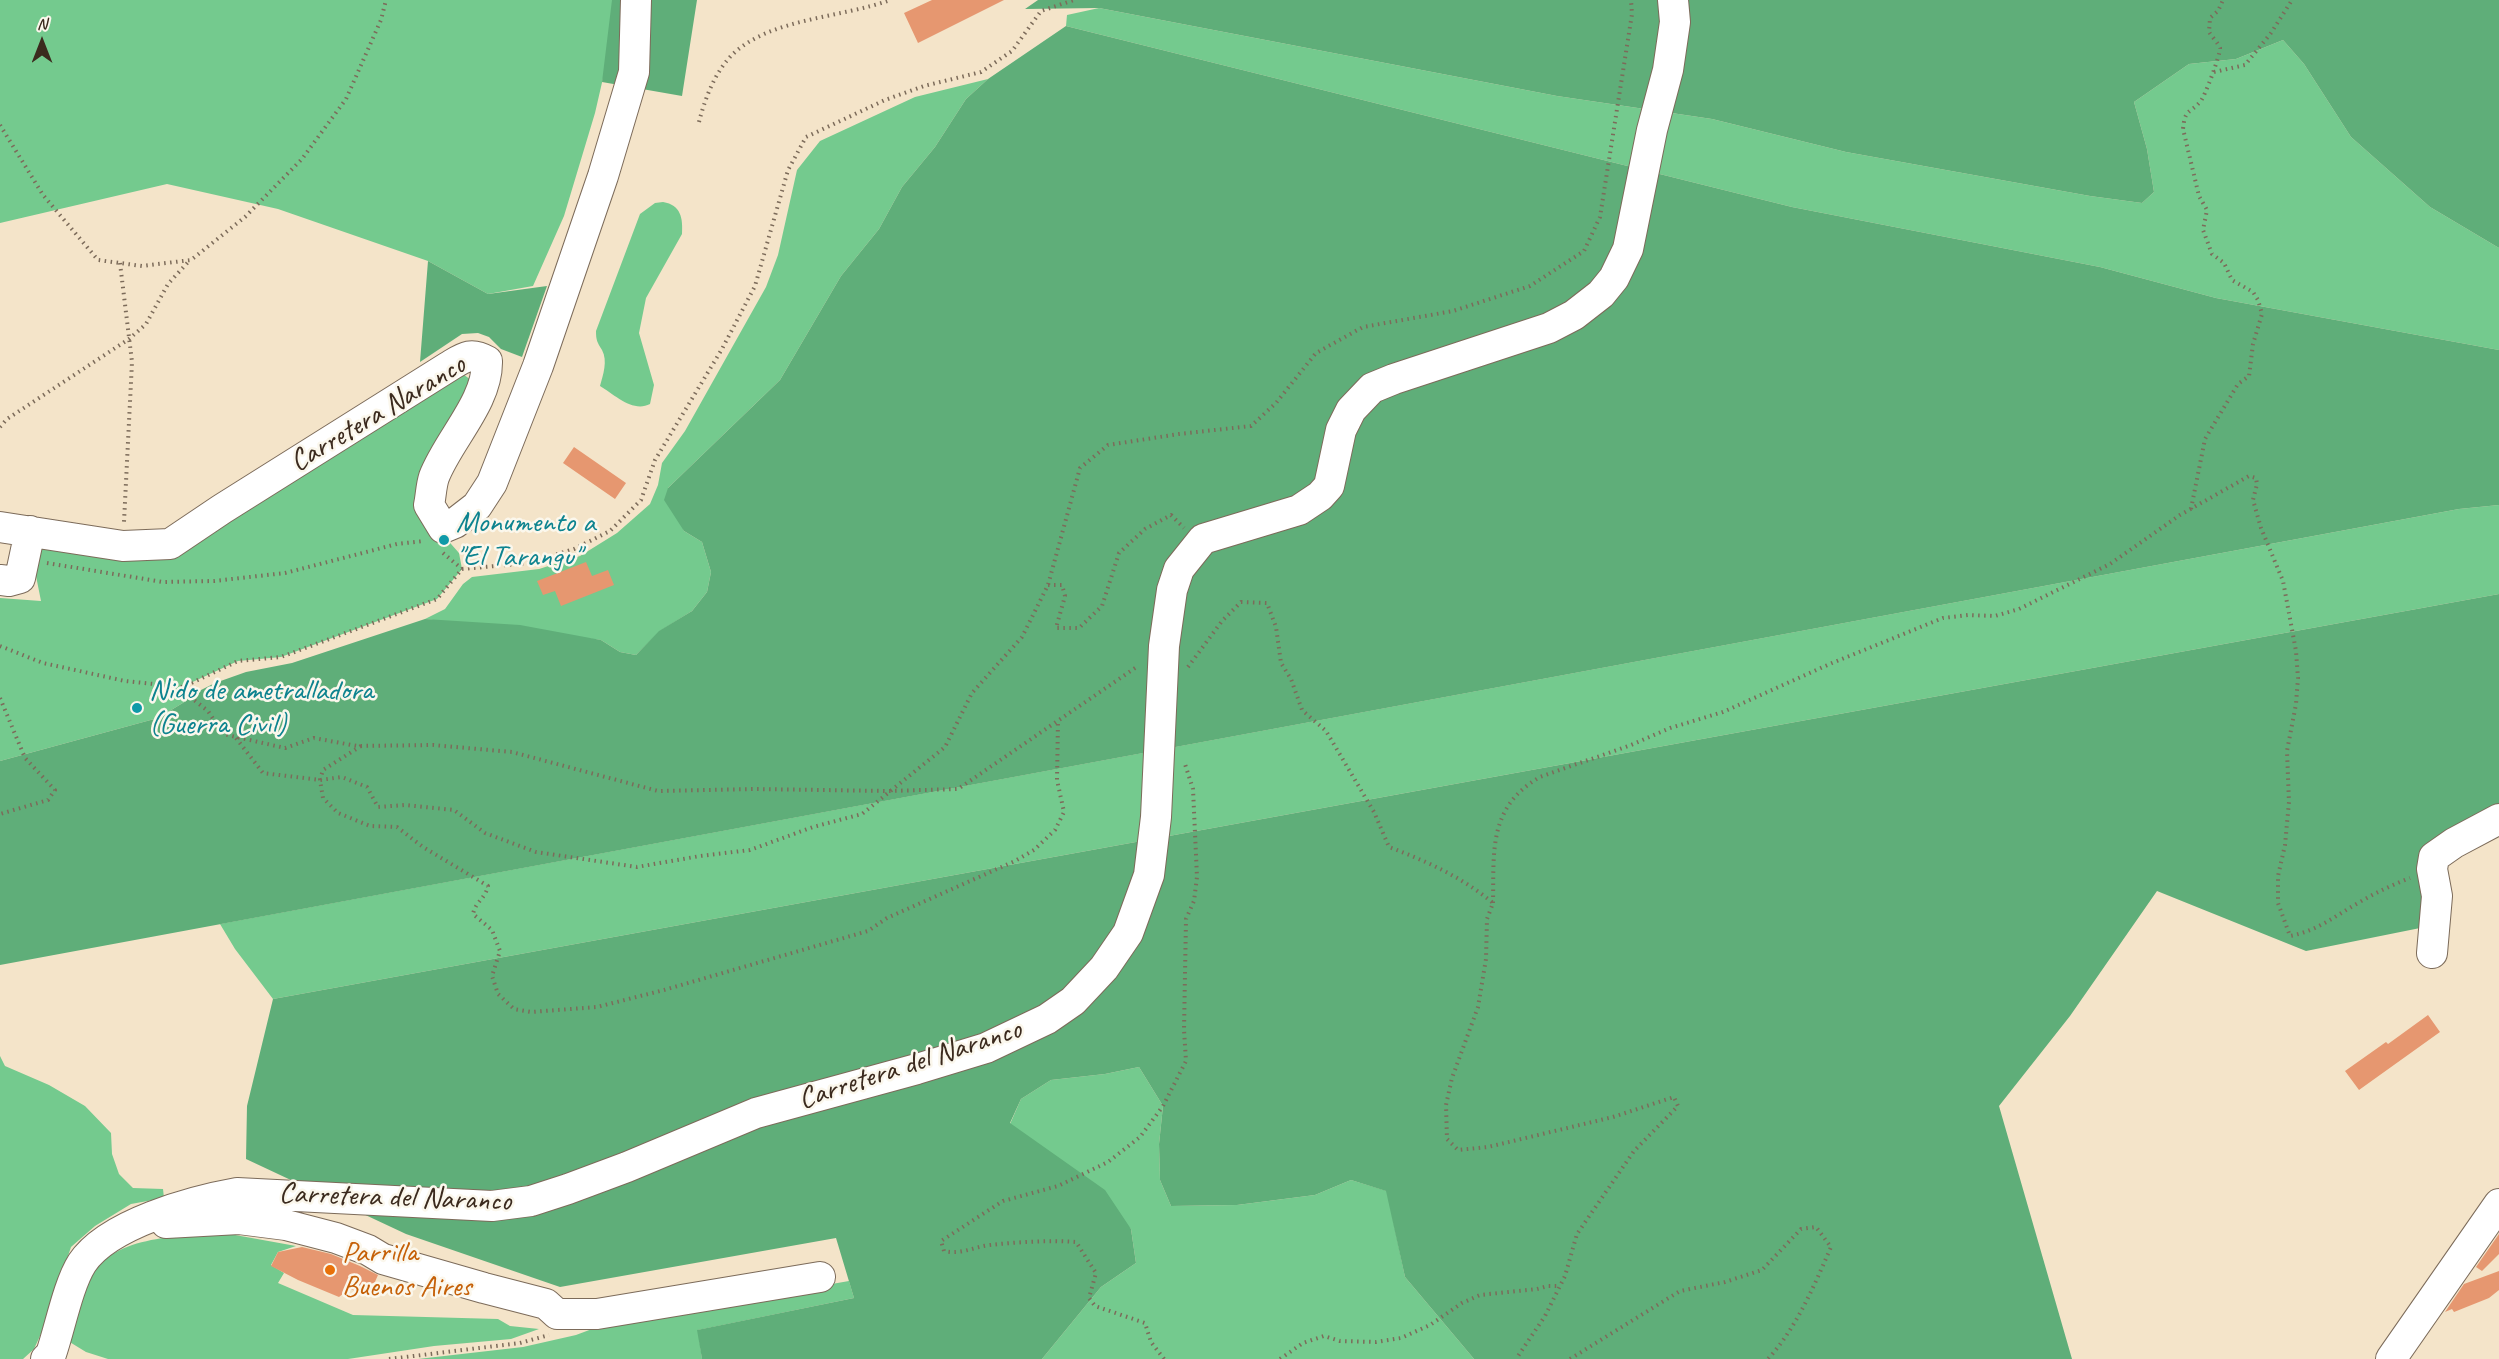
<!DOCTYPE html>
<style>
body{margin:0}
#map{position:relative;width:2499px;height:1359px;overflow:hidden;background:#f4e4c9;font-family:Caveat,sans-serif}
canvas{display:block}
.north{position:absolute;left:12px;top:12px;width:60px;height:60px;-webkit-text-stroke:4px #fbf7ec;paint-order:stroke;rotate:0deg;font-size:16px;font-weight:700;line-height:24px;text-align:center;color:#3b2a1e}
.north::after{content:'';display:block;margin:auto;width:21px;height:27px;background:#3b2a1e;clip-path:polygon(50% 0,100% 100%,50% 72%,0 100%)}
</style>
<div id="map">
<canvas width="2499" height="1359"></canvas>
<div class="north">N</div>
</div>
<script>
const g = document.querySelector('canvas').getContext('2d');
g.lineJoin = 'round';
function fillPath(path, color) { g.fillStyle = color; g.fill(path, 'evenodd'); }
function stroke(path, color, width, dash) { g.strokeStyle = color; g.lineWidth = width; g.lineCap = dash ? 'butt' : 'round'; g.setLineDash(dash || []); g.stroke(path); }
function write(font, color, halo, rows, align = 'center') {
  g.font = font + ' Caveat,sans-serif'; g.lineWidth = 5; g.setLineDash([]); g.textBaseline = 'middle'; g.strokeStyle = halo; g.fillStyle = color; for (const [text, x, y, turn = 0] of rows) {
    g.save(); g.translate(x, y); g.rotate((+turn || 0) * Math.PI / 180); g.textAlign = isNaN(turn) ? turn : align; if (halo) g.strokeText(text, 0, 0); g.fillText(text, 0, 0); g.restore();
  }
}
fillPath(new Path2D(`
 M0,0H617L615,26L595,113L564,216L533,286L488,294L428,261L278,209L167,184L0,223Z
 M1099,8L1557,96L1712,119L1846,152L2090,196L2142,203L2154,192L2147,149L2134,102L2189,64L2236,59L2283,40L2304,64L2351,137L2430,207L2499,248V350L2216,298L2100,267L1792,207L1066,26L1067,15Z
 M988,79L966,99L935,147L902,187L879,229L841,276L780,380L668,488L684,531L702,542L711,572L707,592L692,611L660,631L636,655L620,652L601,640L425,619L445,609L463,584L472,577L539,569L580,556L617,533L650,504L658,485L662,463L685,431L766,287L778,255L797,170L820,141L915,97Z
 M663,202C681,205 683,218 682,234L646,298L639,333L654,385L650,404C633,413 615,395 600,386C603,375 608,361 602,350C597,342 596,340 596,331L640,214L655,203Z
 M460,372L471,380L422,511L459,553L462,569L437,599L281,657L238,661L184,686L189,696L186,701L158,718L0,761V598L41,601L33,561L42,533L117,555Z
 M2499,505V594L273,999L235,949L220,924L2459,509Z
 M0,1056L5,1066L49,1085L85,1106L111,1133L112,1154L119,1174L133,1188L163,1189L164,1198L131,1204L95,1226L71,1247L45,1325L34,1349L23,1359H0Z
 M1139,1067L1163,1106L1159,1144L1160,1180L1171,1206L1237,1205L1315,1195L1351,1180L1387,1191L1405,1277L1474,1359H1042L1101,1287L1136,1263L1131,1229L1010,1124L1021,1099L1051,1080L1105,1074Z
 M224,1233L296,1246L278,1252L271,1265L284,1273L278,1283L353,1315L498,1319L510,1326L539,1329L511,1339L434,1346L348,1359H108L86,1352L68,1341C74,1322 77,1300 86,1283C110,1234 177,1237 224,1233Z
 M849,1281L854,1298L698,1330L702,1359H418L523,1347L576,1335L608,1323Z`), '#74ca8e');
fillPath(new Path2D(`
 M612,0H697L682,96L602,82Z
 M1038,0H2499V248L2430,207L2351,137L2304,64L2283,40L2236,59L2189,64L2134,102L2147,149L2154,192L2142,203L2090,196L1846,152L1712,119L1557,96L1099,8L1025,9Z
 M1066,26L1792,207L2100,267L2216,298L2499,350V505L2459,509L0,965V761L158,718L186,701L189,696L215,683L246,672L292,663L425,619L520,625L601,640L620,652L636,655L659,631L692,611L707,592L711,572L702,542L684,531L664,500L668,488L780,380L841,276L879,229L902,187L935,147L966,99L988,79Z
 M428,261L488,294L547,286L522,357L501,349L489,337L478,333L462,334L420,362Z
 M2499,594V819L2434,857L2435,925L2306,951L2157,891L2070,1016L1999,1106L2072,1359H1474L1405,1277L1386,1191L1351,1180L1315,1195L1237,1205L1171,1206L1160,1180L1159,1144L1163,1106L1139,1067L1105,1074L1051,1080L1021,1099L1010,1123L1105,1190L1131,1229L1136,1263L1101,1287L1042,1359H702L697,1330L854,1298L836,1238L560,1287L406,1234L246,1159L247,1106L273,999Z`), '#5fae79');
fillPath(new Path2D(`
 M932,0H1004L918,43L904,13Z
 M574,447L626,483L615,499L563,463Z
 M586,562L592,576L608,570L614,585L561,606L555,591L543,595L537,581Z
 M2428,1015L2440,1032L2359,1090L2345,1071L2386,1042L2388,1044Z
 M2499,1234V1254L2482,1271L2476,1267Z
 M302,1247L331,1254L360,1266L378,1275L374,1284L372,1283L368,1294L349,1289L339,1297L298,1280L271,1266L278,1252Z
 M2499,1271V1290L2489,1298L2454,1312L2452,1309L2445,1312L2464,1284Z`), '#e69770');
const minor = new Path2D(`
 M0,527L123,546L170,544L222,509L448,367C463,358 470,351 487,361C488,402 448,440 434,477C431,486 431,496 429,505L443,528L455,523L477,506L492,483L538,366L603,176L634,72L636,0
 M0,580L9,581L20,578L30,531
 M2432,953L2437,896L2432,869L2434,857L2454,843L2499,819
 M166,1223L239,1219L286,1225L336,1238L368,1250L383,1259L484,1288L546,1304L557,1314H597L820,1277
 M46,1359L51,1354C60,1328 68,1285 82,1263C108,1224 192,1201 237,1193L492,1206L531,1201L568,1189L627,1167L756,1113L917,1069L986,1048L1047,1019L1073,1001L1104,968L1128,933L1149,875L1156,817L1164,646L1172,590L1179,569L1203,539L1299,510L1320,496L1329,486L1341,430L1351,410L1372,388L1394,379L1549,328L1574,315L1601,294L1614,278L1628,249L1652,130L1668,70L1675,22L1673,0
 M2391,1359L2499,1204`);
stroke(minor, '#7c6b5a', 32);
stroke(new Path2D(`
 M2214,72L2245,65L2271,33L2292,0
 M699,122C705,99 714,74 731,56C768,18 842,18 890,0
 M0,125L43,195L98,260L142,266L191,260L245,217L302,159L346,99L381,20L386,0
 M120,263L132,362L124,522
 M0,427L7,419L129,339L146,324L168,284L190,260
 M2191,509L2205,439L2238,384L2249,376L2253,344L2262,314L2258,300L2253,292L2232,280L2224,263L2212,254L2203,230L2207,210L2199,196L2183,129C2185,109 2189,114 2200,102C2204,99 2221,53 2220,48C2218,43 2212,37 2209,32L2210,18L2218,11L2223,0
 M443,553L462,569
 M47,563L163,582L214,581L285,573L397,544L424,541
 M1048,585H1062L1065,596L1056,628H1079L1102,606L1119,553L1145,529L1171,515L1184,528
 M0,646L43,663L125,681L183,687L238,661L281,657L437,599L462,569L529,563L574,549L610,531L641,500L655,460L722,349L755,286L788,170L806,137L885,100L924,86L981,72L1012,51L1041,11L1074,0
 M1188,667L1222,621L1241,602L1267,603L1276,627L1281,663L1291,679L1302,710L1326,731L1374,812L1389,847C1426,861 1462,877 1493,903L1487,919L1486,959L1478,1007L1452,1078L1446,1105L1447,1139L1458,1150L1488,1147L1613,1117L1674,1097L1678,1106L1634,1151L1577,1234L1565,1276L1545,1316L1516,1359
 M183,687L189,696L208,711L223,734L285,748L314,738L357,746L433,745L512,752L658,791L754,789L888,791L958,789L1138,666
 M0,698L25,758L55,790L48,800L0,814
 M236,738L263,773L320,780L342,777L367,787L378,807L405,805L454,810L485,833L536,852L637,867L700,856L750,850L813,827L862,814L945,747L972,693L1022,637L1048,585L1080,468L1108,445L1179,434L1251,426L1276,403L1316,353L1363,327L1453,311L1530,286L1584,251L1600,217L1632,14L1631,0
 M361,746L323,770L320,780L323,798L338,813L370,826L397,827L423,847L488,886C485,899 476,901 473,914L492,930L500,951L492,976L498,994L514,1009L531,1012L597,1007L664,990L868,931L887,918L1015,861L1034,850L1055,830L1064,812L1057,780L1058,720
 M1493,903C1494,851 1488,807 1540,777L1631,745L1670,728L1723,712L1832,663L1943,618L1968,615L1995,616L2019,609L2110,564L2180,515L2249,476L2256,478L2257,484L2253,500L2261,528L2283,581L2296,651L2298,678L2296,704L2287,751L2289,802L2285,845L2278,876V903L2290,936C2317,931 2335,916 2358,903C2375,893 2392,885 2410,878
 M389,1359L520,1343L549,1335
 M1164,1359L1151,1342L1145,1323L1095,1306L1089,1298L1096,1273L1076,1242C1049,1240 1018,1242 990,1245C973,1247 961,1255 944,1251L941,1241L1003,1201L1058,1186L1108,1162L1140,1137L1163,1106L1186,1061L1184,1030L1186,919L1194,901L1197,877L1193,789L1184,761
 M1280,1359L1303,1343L1324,1336L1340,1341L1376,1342L1401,1338L1430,1325L1462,1303L1480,1295L1537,1289L1548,1286H1560
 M1570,1359L1680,1291L1725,1282L1762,1270L1801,1229L1816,1227L1831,1247C1814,1286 1797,1327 1768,1359`), '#7c6b5a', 4, [1.5, 4.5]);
stroke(minor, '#fff', 30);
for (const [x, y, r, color] of [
 [444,540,6,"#0f9aa8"],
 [137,708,6,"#0f9aa8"],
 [330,1270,6,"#e8710a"]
]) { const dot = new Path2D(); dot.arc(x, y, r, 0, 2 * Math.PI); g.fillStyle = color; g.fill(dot); stroke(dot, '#fbf7ec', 2); }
write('30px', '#3b2a1e', '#fbf7ec', [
 ["Carretera Naranco",378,414,-31],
 ["Carretera del Naranco",910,1065,-18],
 ["Carretera del Naranco",395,1198,2]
]);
write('30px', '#0d838f', '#fbf7ec', [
 ["Monumento a",456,523],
 ["\"El Tarangu\"",456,557],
 ["Nido de ametralladora",149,691],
 ["(Guerra Civil)",149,725]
], 'left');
write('30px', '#c56008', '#fbf7ec', [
 ["Parrilla",342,1253],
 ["Buenos Aires",342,1287]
], 'left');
</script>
